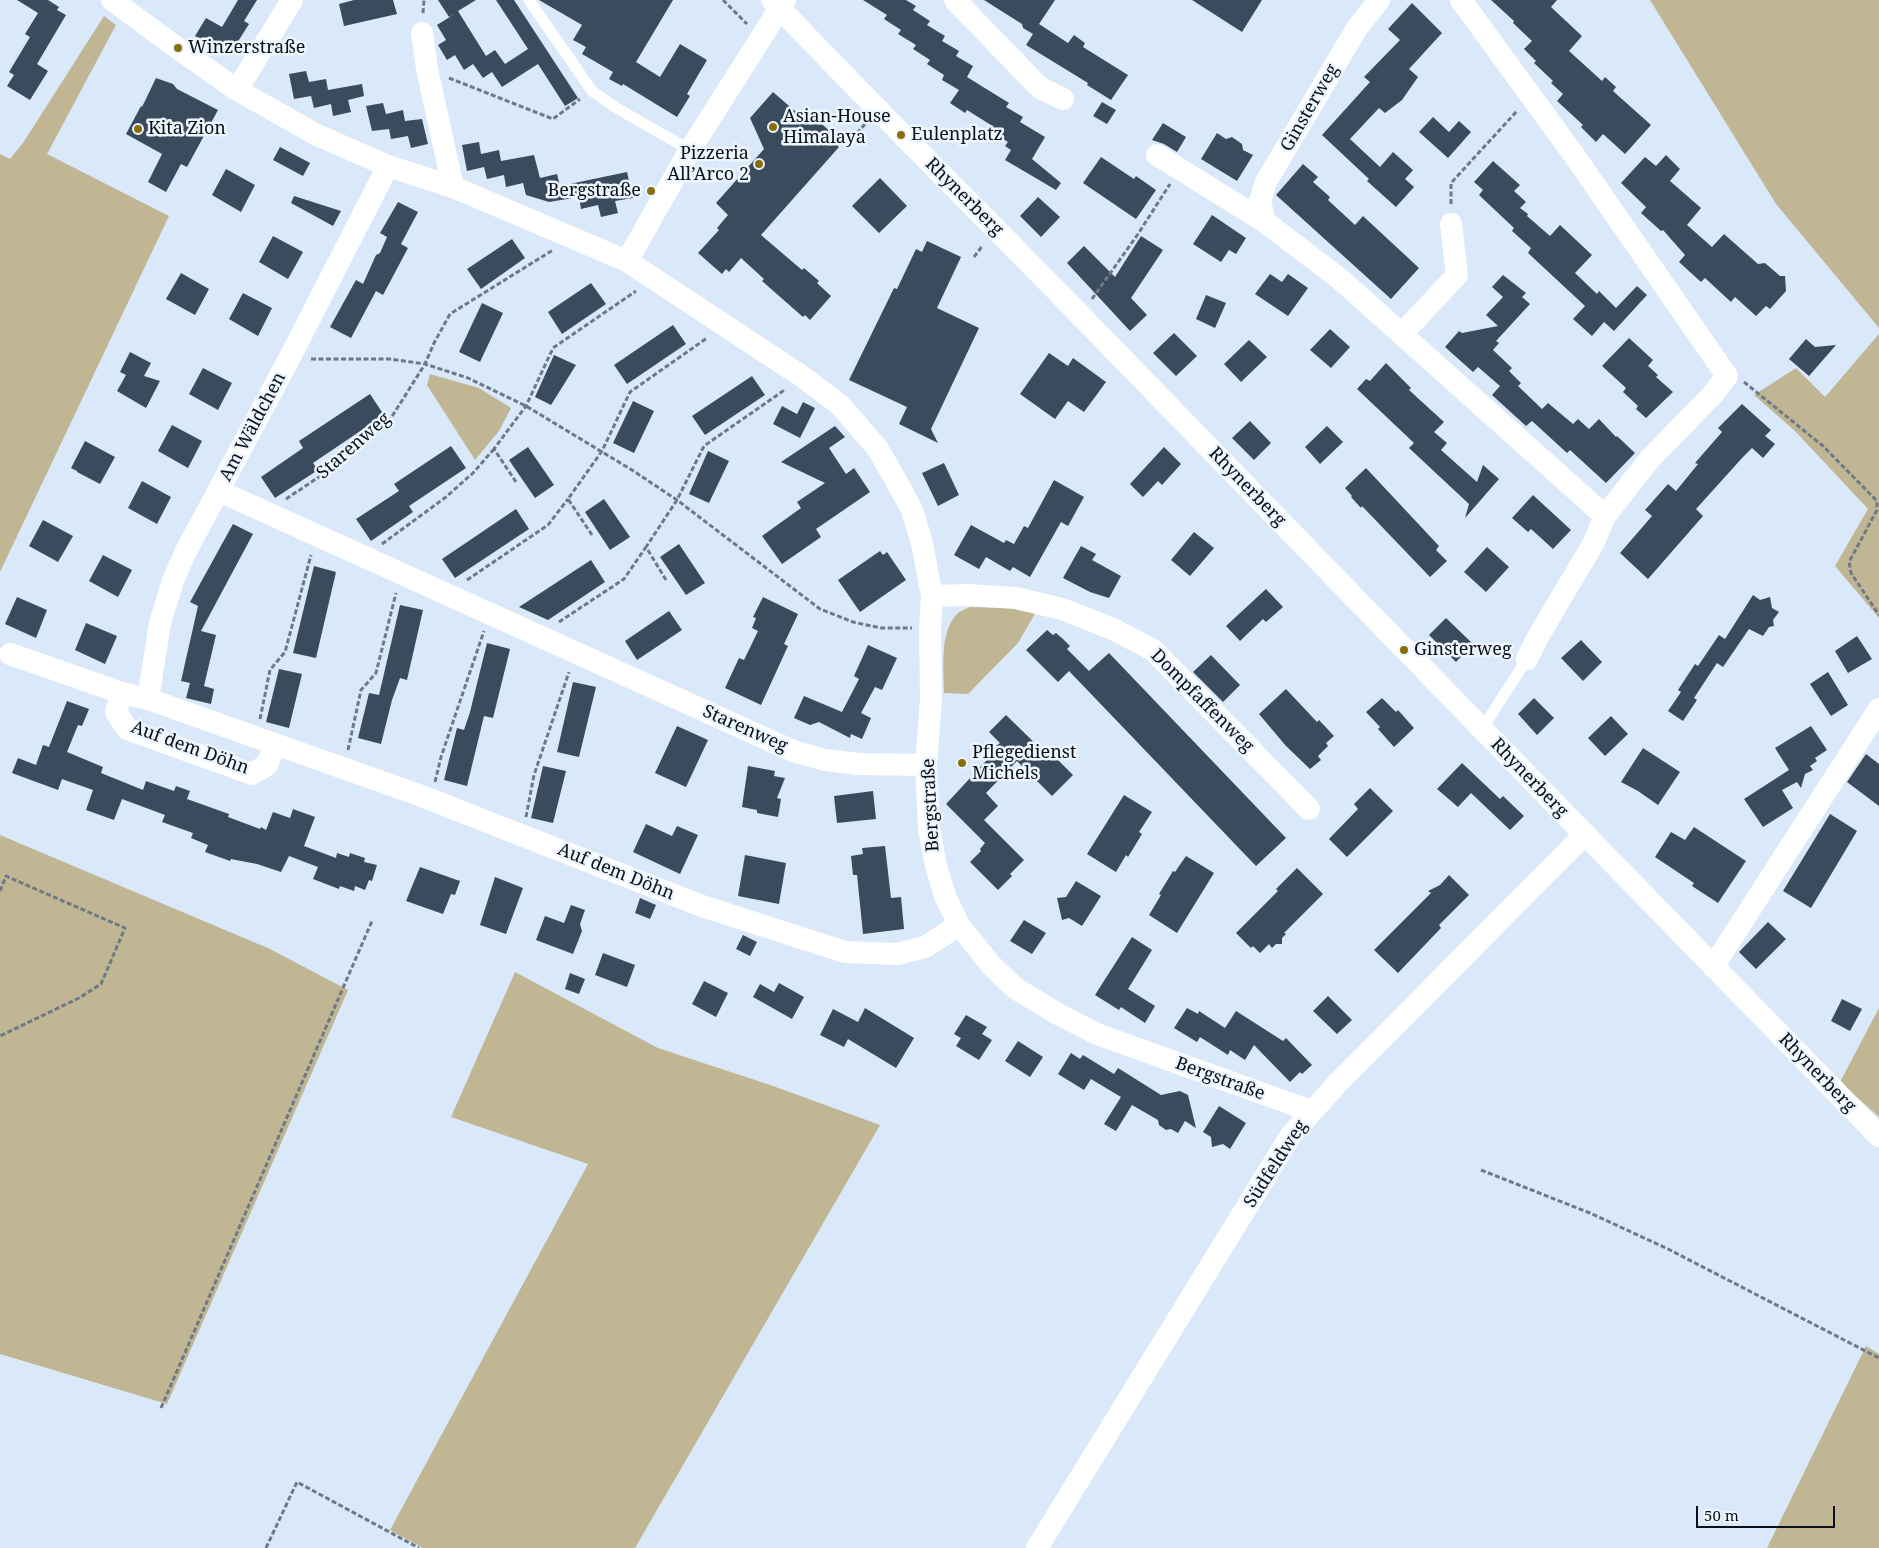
<!DOCTYPE html>
<meta charset="utf-8">
<style>
body{margin:0}
#map{position:relative;width:1879px;height:1548px;overflow:hidden;background:#d9e9fa;font-family:"Noto Serif",serif}
canvas{display:block}
.scale{position:absolute;left:1696px;top:1506px;width:139px;height:22px;box-sizing:border-box;border:2px solid #091017;border-top:0;padding-left:6px;font-size:15px;line-height:18px;white-space:nowrap;color:#091017;-webkit-text-stroke:4px #edf5fe;paint-order:stroke}
</style>
<div id="map">
<canvas width="1879" height="1548"></canvas>
<div class="scale">50 m</div>
</div>
<script>
const g = document.querySelector('canvas').getContext('2d');
g.lineJoin = 'round';
function fillPath(path, color) { g.fillStyle = color; g.fill(path, 'evenodd'); }
function stroke(path, color, width, dash) { g.strokeStyle = color; g.lineWidth = width; g.lineCap = dash ? 'butt' : 'round'; g.setLineDash(dash || []); g.stroke(path); }
function write(font, color, halo, rows, align = 'center') {
  g.font = font + ' "Noto Serif",serif'; g.lineWidth = 5; g.setLineDash([]); g.textBaseline = 'middle'; g.strokeStyle = halo; g.fillStyle = color; for (const [text, x, y, turn = 0] of rows) {
    g.save(); g.translate(x, y); g.rotate((+turn || 0) * Math.PI / 180); g.textAlign = isNaN(turn) ? turn : align; if (halo) g.strokeText(text, 0, 0); g.fillText(text, 0, 0); g.restore();
  }
}
fillPath(new Path2D(`
 M1650,0H1879V328L1776,204Z
 M104,16L116,25L47,154L169,216L0,572V154L10,159L23,143Z
 M1879,334V618L1835,566L1868,509L1795,431L1754,395L1796,368L1825,397Z
 M430,374L479,388L511,408L499,431L475,460L427,385Z
 M970,607L1011,608L1036,612L1018,643L968,694L944,693C944,669 939,633 957,614C960,611 966,609 970,607Z
 M0,835L270,949L348,990L167,1404L0,1354Z
 M515,972L658,1048L773,1086L880,1125L635,1548H423L390,1530L588,1164L451,1117Z
 M1879,1008V1117L1840,1082Z
 M1866,1346L1879,1354V1548H1767Z`), '#c1b694');
fillPath(new Path2D(`
 M17,0H48L59,7L57,10L66,15L37,64L48,71L30,100L7,86L14,75L9,72L30,37L25,34L38,13Z
 M238,0H257L244,21L249,24L232,51L214,41L211,45L195,36L206,18L222,27Z
 M354,0H393L397,14L344,26L339,4Z
 M438,0H476L458,11L486,56L495,50L505,64L528,49L496,0H514L578,98L565,106L538,64L502,87L492,72L483,78L473,64L464,70L455,55L447,60L438,45L446,40L437,25L456,13L449,17Z
 M539,0H673L636,62L660,77L680,44L707,60L687,94L690,96L677,117L623,84L622,86L609,79L613,72L582,54L586,47L573,40L582,25Z
 M863,0H906L916,6L913,10L930,21L927,25L945,36L942,41L959,51L956,56L973,66L967,77L1009,103L1006,107L1023,117L1020,122L1045,137L1032,159L1061,183L1056,190L1005,160L1011,150L1005,146L1008,142L991,131L994,127L967,110L965,113L950,103L959,90L942,80L944,75L927,64L930,60L913,49L916,45L898,34L901,30L884,19L887,15Z
 M984,0H1055L1039,24L1068,43L1074,35L1085,43L1083,47L1128,75L1111,100L1087,85L1088,83L1026,45L1033,34L1023,28L1022,24Z
 M1192,0H1262L1242,32Z
 M1491,0H1557L1551,7L1582,36L1569,51L1602,81L1605,77L1616,87L1613,91L1651,125L1625,154L1603,134L1596,142L1581,127L1583,125L1557,101L1563,94L1551,83L1553,81L1534,63L1536,61L1524,49L1532,41L1513,23L1514,21Z
 M1412,3L1442,33L1409,69L1418,77L1402,100L1385,113L1379,108L1350,139L1380,167L1393,152L1413,170L1405,179L1414,187L1396,207L1367,181L1369,179L1322,135L1370,82L1364,77L1400,40L1388,29Z
 M306,71L309,82L326,79L328,90L362,84L364,96L348,100L351,112L333,116L331,104L314,108L311,96L294,99L289,74Z
 M156,78L173,84L177,89L218,110L187,167L181,164L166,192L148,182L162,154L126,134L141,106L142,107Z
 M773,92L811,125L816,119L840,140L836,144L839,147L761,235L802,270L804,268L819,281L817,283L831,296L810,320L805,315L803,317L762,281L764,279L741,258L729,272L726,269L722,274L698,253L719,230L717,228L728,215L716,203L764,149L750,118Z
 M1102,102L1116,110L1107,124L1093,116Z
 M383,103L386,114L403,110L405,121L422,119L428,144L411,148L408,136L391,139L389,129L372,131L366,106Z
 M1433,117L1449,132L1459,121L1471,132L1448,158L1419,132Z
 M1163,123L1186,137L1177,152L1164,144L1152,140Z
 M1217,133L1226,139L1232,137L1242,144L1243,150L1253,155L1237,181L1201,159Z
 M479,142L481,154L499,150L501,161L534,155L540,178L557,174L560,186L627,172L633,198L615,201L618,213L601,217L598,205L581,209L579,197L549,202L526,195L523,183L506,187L504,175L487,179L484,167L467,171L462,145Z
 M280,147L310,163L303,176L273,160Z
 M1666,155L1680,169L1670,181L1701,208L1687,225L1712,247L1724,234L1758,264L1765,263L1780,276H1785L1786,291L1770,309L1766,306L1756,316L1735,297L1731,302L1705,278L1701,282L1679,262L1685,255L1663,230L1661,231L1641,213L1646,207L1621,183L1645,157L1656,166Z
 M1101,157L1134,179L1136,176L1156,190L1136,219L1083,183Z
 M1493,161L1520,185L1514,191L1526,202L1520,208L1528,214L1527,216L1550,236L1560,225L1592,255L1575,273L1597,294L1599,291L1616,308L1637,286L1647,295L1614,331L1604,322L1592,336L1573,319L1585,306L1528,253L1531,248L1512,231L1514,228L1479,195L1483,190L1474,182Z
 M1303,164L1318,177L1313,182L1330,197L1328,200L1355,225L1363,216L1419,268L1391,299L1276,195Z
 M226,169L255,185L241,212L212,195Z
 M880,178L907,206L879,233L852,206Z
 M294,196L341,211L333,226L291,203Z
 M1038,197L1060,217L1041,237L1020,216Z
 M398,202L418,212L401,244L408,248L383,295L376,291L351,338L330,327L356,280L363,284L376,255L380,253L387,237L380,233Z
 M1212,215L1246,238L1236,254L1229,250L1221,262L1193,244Z
 M273,236L303,252L288,279L259,262Z
 M1141,236L1163,250L1131,298L1147,315L1130,331L1067,263L1084,246L1115,277Z
 M512,239L525,258L481,289L467,269Z
 M927,241L961,257L937,308L979,328L931,429L938,443L899,424L907,407L849,380L894,288L897,289L916,249L922,252Z
 M181,273L209,289L195,315L166,299Z
 M1270,274L1282,282L1288,274L1308,288L1288,316L1255,294Z
 M1503,275L1526,293L1522,297L1530,304L1496,341L1499,343L1493,350L1512,368L1509,371L1521,383L1518,386L1542,409L1548,403L1573,424L1578,419L1589,429L1599,419L1616,437L1617,436L1635,453L1606,483L1570,450L1567,453L1532,421L1526,426L1492,395L1500,386L1478,367L1473,372L1445,347L1459,331L1462,333L1498,326L1486,315L1503,297L1492,287Z
 M591,283L606,304L562,334L548,312Z
 M243,293L272,308L258,336L229,319Z
 M1206,295L1226,303L1215,328L1196,319Z
 M482,303L503,313L480,362L459,352Z
 M673,325L686,344L627,384L614,365Z
 M1330,329L1350,347L1331,368L1310,350Z
 M1174,333L1197,356L1176,376L1153,353Z
 M1629,338L1653,360L1648,366L1658,375L1656,377L1673,392L1646,418L1636,409L1638,406L1623,392L1626,388L1602,366Z
 M1806,339L1815,347L1836,345L1809,376L1789,359Z
 M1249,340L1267,357L1241,382L1224,364Z
 M130,352L151,363L144,376L160,381L146,408L117,391L126,375L120,372Z
 M1049,353L1068,366L1073,358L1106,382L1084,412L1068,401L1055,419L1020,394Z
 M554,355L576,365L551,405L535,397Z
 M1386,363L1411,388L1409,390L1444,422L1434,432L1447,443L1441,450L1477,482L1483,465L1499,479L1465,518L1469,504L1409,448L1414,443L1357,389L1366,379L1370,381Z
 M203,368L232,383L218,410L189,394Z
 M752,376L765,395L705,435L692,416Z
 M370,394L384,415L313,463L318,470L275,498L261,477L303,448L299,441Z
 M633,401L654,411L634,453L613,443Z
 M803,402L815,408L800,438L773,424L782,406L797,414Z
 M1742,404L1771,430L1765,436L1775,444L1763,458L1752,448L1743,457L1696,509L1703,516L1648,579L1620,553L1652,516L1645,510L1668,484L1676,491L1698,464L1695,463L1722,432L1718,428Z
 M1250,421L1271,443L1254,460L1232,438Z
 M172,425L202,441L188,468L158,451Z
 M835,426L845,437L829,448L846,474L854,468L870,492L816,529L821,537L782,564L762,536L801,508L797,502L825,483L781,462Z
 M1327,426L1343,442L1320,464L1305,447Z
 M85,441L115,457L100,484L77,472V471L71,468Z
 M451,446L466,468L409,506L413,512L371,541L356,519L399,491L394,484Z
 M528,447L554,485L535,498L509,460Z
 M1164,447L1181,464L1162,485L1158,481L1143,497L1130,484Z
 M708,451L729,461L709,503L689,494Z
 M944,463L959,495L938,506L922,473Z
 M1366,468L1439,546L1436,550L1447,561L1430,577L1362,506L1361,508L1351,497L1352,496L1345,488Z
 M1054,480L1084,497L1068,526L1061,522L1030,577L1013,567L1010,571L986,557L979,569L954,555L971,525L1004,543L1006,540L1014,544L1024,526L1028,528Z
 M142,481L171,497L157,524L128,508Z
 M1533,495L1571,530L1553,549L1531,529L1528,532L1512,518Z
 M604,499L630,537L610,550L585,512Z
 M516,509L529,529L455,578L442,559Z
 M43,520L73,536L58,562L29,546Z
 M233,524L253,534L201,631L216,635L204,686L214,689L211,704L186,698L190,683L181,681L198,606L190,602Z
 M1194,532L1214,548L1190,576L1171,560Z
 M679,544L705,583L686,595L660,557Z
 M1081,546L1096,554L1092,560L1121,576L1109,598L1090,592L1063,578Z
 M1487,547L1509,567L1486,592L1464,572Z
 M880,551L883,555L887,552L906,580L860,612L838,580Z
 M103,555L132,570L118,597L89,581Z
 M591,560L605,582L548,620L519,607Z
 M314,566L336,572L316,658L293,653Z
 M1266,589L1283,607L1266,622L1263,619L1240,641L1226,626Z
 M1753,595L1760,600L1770,597L1772,608L1779,612L1773,620L1774,626L1769,627L1763,636L1749,629L1723,667L1717,663L1694,698L1697,700L1683,721L1668,711L1681,692L1678,690L1695,664L1698,666L1719,635L1725,639Z
 M17,597L47,610L36,638L5,624Z
 M763,597L798,614L784,644L788,646L761,705L725,688L739,658L744,660L758,631L752,628L756,618L753,617Z
 M400,605L423,610L407,680L400,678L392,700L381,744L358,738L369,693L379,695Z
 M669,611L682,630L637,660L625,641Z
 M1446,618L1473,644L1456,662L1429,635Z
 M86,623L117,636L105,664L75,650Z
 M1047,630L1053,635L1056,633L1063,639L1070,646L1067,649L1089,671L1109,653L1286,838L1256,866L1069,671L1058,682L1026,650Z
 M1857,636L1872,659L1848,673L1835,651Z
 M1581,640L1602,662L1583,681L1561,658Z
 M487,643L510,649L493,718L484,716L467,786L444,780L457,728L464,730L470,712Z
 M868,645L897,658L882,690L875,687L861,713L871,718L862,739L851,734L850,738L819,722L810,725L794,718L804,696L842,712L859,679L854,676Z
 M1211,655L1240,685L1223,702L1193,672Z
 M279,669L302,674L289,728L266,722Z
 M1828,672L1848,705L1831,716L1810,684Z
 M573,682L596,687L579,757L557,752Z
 M1286,689L1317,722L1319,720L1334,736L1326,743L1328,746L1318,756L1321,760L1310,769L1286,746L1259,714Z
 M1382,698L1396,712L1398,710L1414,728L1394,747L1378,729L1380,727L1366,712Z
 M1534,698L1554,718L1537,735L1518,714Z
 M67,701L89,709L82,726L78,725L67,752L103,767L101,773L143,790L146,781L174,791L176,786L190,791L187,799L229,814L228,817L260,829L261,827L266,830L273,812L290,818L293,809L315,817L304,846L336,858L337,853L349,857L350,853L365,858L364,862L377,865L372,881L369,880L365,890L355,886L354,891L340,886L339,889L313,879L318,867L289,856L281,872L257,864L231,859L230,861L205,852L208,845L191,838L193,833L162,822L165,815L122,799L114,820L86,810L93,790L62,779L58,790L12,773L18,758L36,765L43,745L49,747Z
 M1006,715L1045,753L1048,750L1073,775L1052,796L1017,761L986,793L998,806L984,820L1024,860L1010,874L1012,876L998,890L970,862L981,851L980,849L985,843L946,804L998,748L996,746L1000,743L989,732Z
 M1611,716L1628,734L1605,756L1588,738Z
 M677,726L708,740L686,787L655,773Z
 M1811,726L1827,750L1815,758L1817,761L1810,766L1813,770L1805,774L1801,788L1797,782L1782,790L1793,808L1763,827L1744,799L1789,770L1775,748Z
 M1643,748L1680,772L1658,805L1638,791L1621,782Z
 M1866,754L1879,764V806L1847,782Z
 M1462,763L1500,799L1503,796L1524,816L1510,830L1471,793L1458,807L1437,789Z
 M543,766L566,771L553,823L531,818Z
 M748,766L775,771L774,776L785,778L777,798L781,799L778,817L757,813V810L742,807Z
 M1370,788L1393,811L1347,857L1329,839L1358,809L1354,804Z
 M873,791L876,819L837,823L834,796Z
 M1124,795L1152,812L1139,832L1142,834L1128,857L1126,855L1116,872L1087,854Z
 M1830,814L1857,831L1811,908L1783,891Z
 M646,824L672,836L677,826L698,835L680,874L633,852Z
 M1694,827L1746,861L1718,903L1692,886L1694,883L1655,857L1671,832L1685,840Z
 M885,846L891,898L901,897L904,929L863,934L857,875H853L851,856L863,854L862,848Z
 M745,855L786,863L779,904L738,896Z
 M1186,856L1214,873L1177,933L1149,915L1161,895L1159,894L1173,871L1175,872Z
 M420,867L460,881L455,895L451,894L443,914L406,901Z
 M1297,868L1323,894L1284,933L1286,934L1282,938V944H1276L1272,948L1269,944L1260,953L1253,946L1251,948L1236,933L1278,891L1276,889Z
 M1449,875L1469,895L1439,925L1441,928L1398,973L1374,950L1431,893L1428,891L1440,885Z
 M495,877L523,888L506,934L480,925Z
 M1076,881L1101,896L1082,926L1069,918L1062,920L1057,898L1066,897Z
 M640,898L656,905L650,919L635,913Z
 M571,905L585,910L580,924L582,931L573,954L536,940L545,916L564,923Z
 M1024,920L1046,933L1032,954L1010,941Z
 M1768,922L1786,939L1756,969L1739,952Z
 M743,935L757,942L750,956L736,949Z
 M1132,937L1152,950L1128,989L1155,1006L1145,1023L1121,1007L1119,1010L1095,995Z
 M603,953L635,965L627,987L595,975Z
 M570,973L585,979L579,994L565,989Z
 M704,981L728,993L716,1017L692,1004Z
 M779,983L804,997L792,1019L753,997L760,984L774,992Z
 M1328,996L1352,1020L1337,1034L1313,1011Z
 M1842,999L1862,1009L1850,1031L1831,1021Z
 M865,1008L914,1038L896,1068L848,1039L844,1047L820,1035L833,1009L858,1022Z
 M1187,1008L1198,1014L1199,1011L1225,1028L1236,1011L1283,1041L1286,1038L1312,1065L1302,1074L1300,1072L1290,1082L1254,1045L1245,1060L1230,1050L1228,1055L1200,1037L1197,1042L1174,1028Z
 M966,1015L987,1027L982,1034L992,1040L979,1060L956,1046L961,1038L954,1034Z
 M1018,1041L1043,1057L1030,1077L1005,1061Z
 M1071,1053L1080,1059L1083,1055L1114,1074L1118,1068L1161,1095L1180,1091L1188,1095L1196,1128L1185,1121L1178,1133L1171,1129L1166,1130L1159,1125L1158,1120L1132,1105L1116,1131L1104,1124L1121,1097L1091,1079L1084,1090L1058,1074Z
 M1219,1106L1246,1123L1230,1149L1223,1144L1212,1147L1211,1137L1203,1132Z`), '#3a4b5d');
stroke(new Path2D(`
 M723,0L747,24
 M423,13L424,0
 M449,78L553,119L580,99
 M852,139L865,124
 M1451,204V183L1517,111
 M974,257L983,245
 M1092,299L1138,234L1170,184
 M311,359H390L425,364L468,378L526,406L632,470L677,500L820,609L853,622L881,628H912
 M1744,382L1823,446L1877,501V510L1849,562L1851,573L1879,615
 M516,482L494,449L526,406L553,348L636,291
 M286,499L325,473L391,418L425,364L434,343L450,314L553,250
 M592,535L568,499L602,451L630,392L707,338
 M382,544L446,497L473,473L494,449
 M467,580L548,525L568,499
 M666,580L646,547L677,500L704,446L786,389
 M559,622L624,579L646,547
 M260,719L270,670L285,652L311,555
 M348,750L361,690L376,673L396,593
 M435,782L441,757L484,631
 M526,817L534,775L569,672
 M0,891L6,876L125,928L101,984L79,998L0,1036
 M1481,1170L1590,1213L1668,1249L1879,1358
 M161,1408L372,921
 M266,1548L297,1482L419,1548`), '#6e7985', 3, [5, 2.5]);
stroke(new Path2D(`
 M529,0L592,91L618,109L690,150
 M1482,729L1527,659`), '#fff', 11);
stroke(new Path2D(`
 M112,0L169,42L237,90L317,135L388,166L453,187L627,261L803,377L840,405L878,449L894,477L912,510L922,543L932,596L930,628L931,700L926,765L929,828L936,866L945,896L959,925L991,965L1015,988L1058,1014L1097,1034L1311,1111
 M772,0C874,108 980,212 1084,319C1349,591 1613,865 1879,1136
 M955,0L1040,88L1063,99
 M1379,0L1357,28L1266,182L1260,201L1265,222L1340,279L1605,516L1649,460L1713,394L1727,376L1574,155L1461,0
 M422,33L427,69L453,187
 M237,90L292,0
 M1157,155L1265,222
 M627,261L690,150L785,0
 M1402,334L1457,275L1451,224
 M219,491L793,751L825,760L858,764L926,765
 M932,596L967,595L1016,598L1062,609L1113,629L1153,650L1309,809
 M10,654L122,693L148,699L419,795L702,906L845,952L897,954L925,947L959,925
 M1527,659L1539,635L1593,544L1605,516
 M122,693L116,712L127,729L252,774L267,765L275,745
 M148,699L160,623L173,581L185,553L289,359L388,166
 M1713,967L1879,709
 M1037,1548L1291,1135L1337,1084L1584,835`), '#fff', 22);
for (const [x, y, r, color] of [
 [178,48,5,"#896e0e"],
 [773,127,5,"#896e0e"],
 [138,129,5,"#896e0e"],
 [901,135,5,"#896e0e"],
 [759,164,5,"#896e0e"],
 [651,191,5,"#896e0e"],
 [1404,650,5,"#896e0e"],
 [962,763,5,"#896e0e"]
]) { const dot = new Path2D(); dot.arc(x, y, r, 0, 2 * Math.PI); g.fillStyle = color; g.fill(dot); stroke(dot, '#edf5fe', 2); }
write('18px', '#091017', '#edf5fe', [
 ["Winzerstraße",188,48],
 ["Asian-House",783,117],
 ["Himalaya",783,138],
 ["Kita Zion",148,129],
 ["Eulenplatz",911,135],
 ["Pizzeria",749,154,"right"],
 ["All’Arco 2",749,175,"right"],
 ["Bergstraße",641,191,"right"],
 ["Ginsterweg",1414,650],
 ["Pflegedienst",972,753],
 ["Michels",972,774]
], 'left');
write('18px', '#091017', '#edf5fe', [
 ["Ginsterweg",1310,108,-60],
 ["Rhynerberg",964,197,45],
 ["Am Wäldchen",253,427,-62],
 ["Starenweg",354,446,-41],
 ["Rhynerberg",1247,487,46],
 ["Dompfaffenweg",1202,701,45],
 ["Starenweg",745,729,24],
 ["Auf dem Döhn",190,748,20],
 ["Rhynerberg",1529,778,46],
 ["Bergstraße",931,805,-93],
 ["Auf dem Döhn",616,872,22],
 ["Rhynerberg",1817,1073,46],
 ["Bergstraße",1220,1079,20],
 ["Südfeldweg",1276,1164,-57]
]);
</script>
